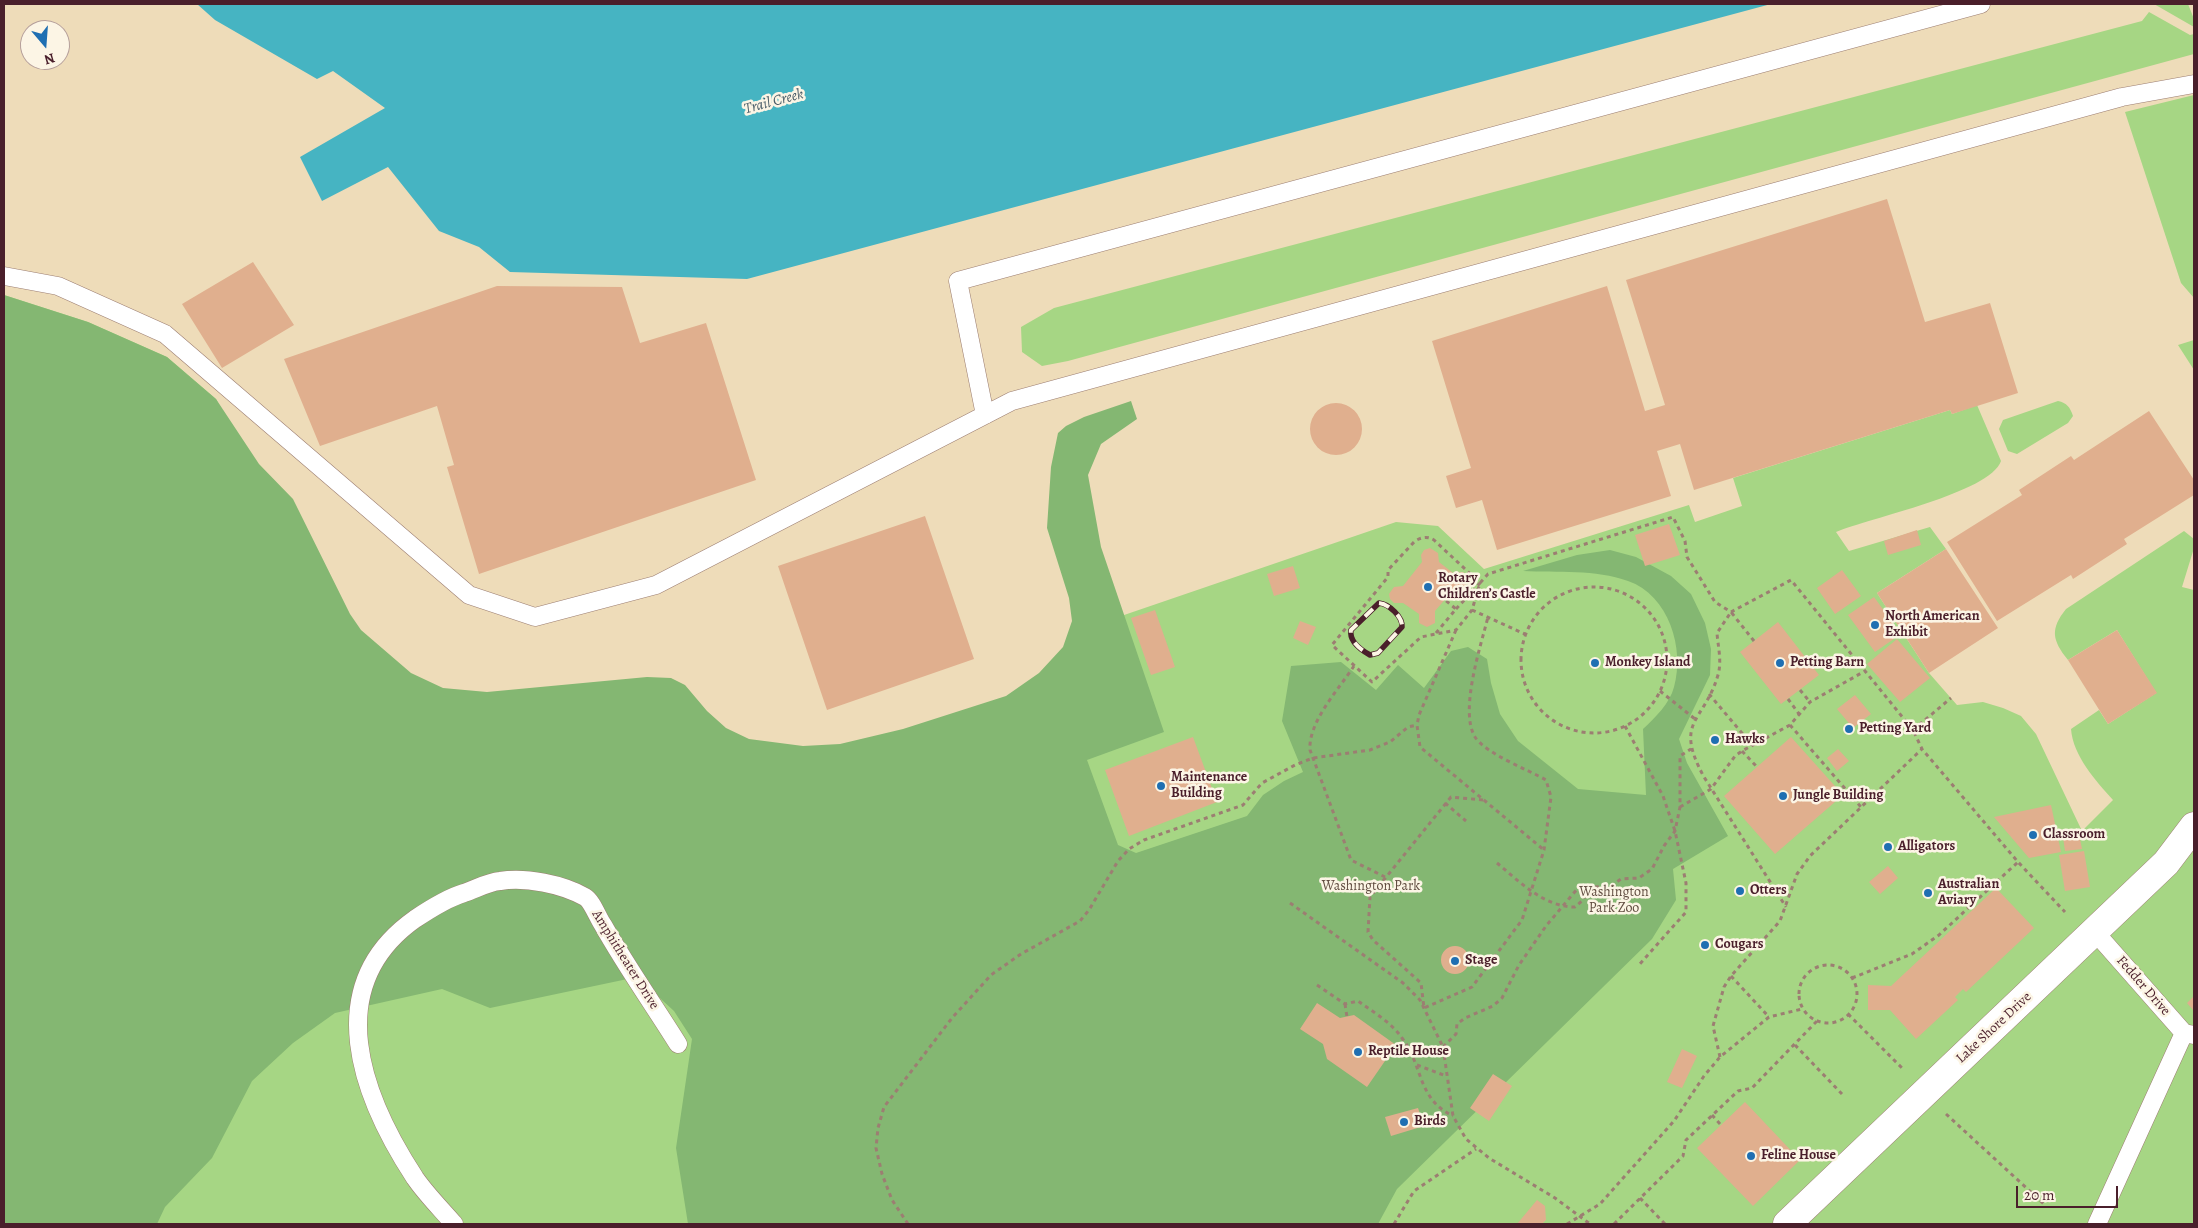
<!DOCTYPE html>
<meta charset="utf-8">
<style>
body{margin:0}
#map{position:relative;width:2198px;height:1228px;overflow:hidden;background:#eedcb9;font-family:Alegreya,serif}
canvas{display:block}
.frame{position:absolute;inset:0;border:5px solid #4a1f2b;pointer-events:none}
.north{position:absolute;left:20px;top:20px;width:50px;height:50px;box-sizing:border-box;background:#fcf5e5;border:1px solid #b59f9b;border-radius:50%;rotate:162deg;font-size:14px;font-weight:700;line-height:20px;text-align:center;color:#4a1f2b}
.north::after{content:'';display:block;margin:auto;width:18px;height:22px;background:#1f6fb2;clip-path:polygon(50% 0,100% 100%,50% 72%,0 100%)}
.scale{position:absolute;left:2016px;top:1186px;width:102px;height:22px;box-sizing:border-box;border:2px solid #4a1f2b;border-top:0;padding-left:6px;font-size:15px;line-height:18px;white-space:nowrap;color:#4a1f2b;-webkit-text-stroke:4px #fcf5e5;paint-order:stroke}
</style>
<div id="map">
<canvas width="2198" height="1228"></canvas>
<div class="frame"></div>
<div class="north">N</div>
<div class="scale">20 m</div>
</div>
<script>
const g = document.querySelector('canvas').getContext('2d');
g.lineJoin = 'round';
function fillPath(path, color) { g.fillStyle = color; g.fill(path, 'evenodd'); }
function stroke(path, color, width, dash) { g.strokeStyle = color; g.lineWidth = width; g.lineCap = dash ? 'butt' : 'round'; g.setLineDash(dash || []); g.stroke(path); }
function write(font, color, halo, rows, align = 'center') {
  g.font = font + ' Alegreya,serif'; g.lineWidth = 5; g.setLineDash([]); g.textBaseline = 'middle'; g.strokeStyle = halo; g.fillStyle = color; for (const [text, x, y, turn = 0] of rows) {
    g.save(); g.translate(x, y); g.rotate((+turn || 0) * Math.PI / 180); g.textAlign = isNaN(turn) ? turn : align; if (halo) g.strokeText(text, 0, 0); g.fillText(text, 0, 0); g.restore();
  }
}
fillPath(new Path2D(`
 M2154,4H2188L2194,19V27Z
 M2149,12L2190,35L2194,34V54L1068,361L1042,366L1022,352L1021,327L1054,308L2142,21Z
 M2194,95V298L2181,283L2125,112Z
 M4,295L88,322L167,357L216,399L339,617L420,702L795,769L1055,692L1089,627L1396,522L1438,526L1484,569L1689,505L1695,522L1742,506L1733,478L1950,410L1952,414L1977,405L2001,461C1990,493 1869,518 1836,532L1849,551L1930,527L1946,549L1877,593L1929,673L1957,705L1983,702L2003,708L2021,716L2036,734L2082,831L2113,800C2096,781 2073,756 2071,729L2099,710L2108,724L2156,693L2117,630L2068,660C2052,640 2050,629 2066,609L2184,531L2194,539V548L2182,587L2194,590V1224H4Z
 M2194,340V370L2178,345Z
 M2058,401C2067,403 2070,407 2073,416L2068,423L2017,454L2008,451L1999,429L2003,420Z`), '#a6d684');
fillPath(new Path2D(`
 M4,295L88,322L167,357L216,399L259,464L293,499L350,614L361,630L411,673L443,688L487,692L647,677L671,678L685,685L707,711L726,728L749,739L803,746L840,744L903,729L1006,696L1039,673L1063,647L1072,621L1069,598L1047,528L1051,467L1058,433L1066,426L1084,417L1131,401L1137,419L1101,444L1088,475L1101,547L1164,732L1087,760L1118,845L1136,853L1247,816L1263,795L1284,781L1303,772L1282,721L1291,666L1341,662L1376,690L1398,665L1424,688L1451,651L1468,647L1487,659L1491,683L1500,714L1518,741L1578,789L1646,795L1643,729C1655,718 1670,703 1674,687C1685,649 1669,595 1628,581C1595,569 1558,573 1523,571L1577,555L1610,550L1636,557L1671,576L1691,594L1705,623L1711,649L1710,675L1679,739L1687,763L1728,836L1673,869L1676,900L1652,939L1397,1189L1378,1224H688L676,1148L692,1039L674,1011L637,977L490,1008L442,989L335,1013L293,1043L252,1081L212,1158L165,1207L157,1224H4Z`), '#84b772');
fillPath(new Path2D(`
 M197,4H1771L747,279L510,272L479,247L439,231L388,167L322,201L300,157L385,108L333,71L317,79L215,20Z`), '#46b4c2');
fillPath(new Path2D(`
 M1887,199L1925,322L1990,303L2018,393L1952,414L1950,410L1694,490L1680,444L1657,451L1671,496L1497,550L1482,500L1456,508L1446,476L1471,468L1432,341L1607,286L1645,411L1665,405L1626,280Z
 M253,262L294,325L222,368L182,304Z
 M497,286L622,287L640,343L706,323L756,480L479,574L447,467L454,465L437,406L320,446L284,359Z
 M1310 429a26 26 0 1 1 52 0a26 26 0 1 1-52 0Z
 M2149,411L2194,480V495L2124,539L2127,544L2073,579L2071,575L1997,621L1947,542L2022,495L2019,490L2071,456L2074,460Z
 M925,516L974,659L827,710L778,566Z
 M1669,524L1680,555L1645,566L1635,535Z
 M1917,530L1921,545L1888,555L1884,541Z
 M1430,548L1438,553L1439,562L1453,573L1463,572L1468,578L1465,587L1455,588L1435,611V623L1427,627L1419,623V614L1403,603H1394L1390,599L1389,594L1394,587L1403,586L1422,562L1421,555L1424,550Z
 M1946,549L1998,628L1929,673L1877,593Z
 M1293,566L1300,588L1274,596L1267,574Z
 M1842,570L1861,596L1835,614L1817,588Z
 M1874,597L1901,634L1875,652L1848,615Z
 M1155,610L1175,667L1151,675L1131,618Z
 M1300,621L1316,627L1308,645L1293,638Z
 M1778,622L1819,675L1781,704L1740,652Z
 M2117,630L2157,693L2108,724L2068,660Z
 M1897,639L1930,678L1900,702L1867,664Z
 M1855,695L1871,714L1853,728L1837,709Z
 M1193,737L1217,802L1129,836L1105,770Z
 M1791,737L1843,795L1775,854L1724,796Z
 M1838,749L1849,761L1837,771L1827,758Z
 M2051,805L2061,852L2029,858L1994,817Z
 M2079,834L2082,849L2065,851L2063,837Z
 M2084,851L2090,887L2065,891L2059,855Z
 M1888,866L1898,878L1880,894L1869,882Z
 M1996,888L2034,928L1966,992L1963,989L1955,997L1958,1000L1916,1039L1890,1010H1868V985L1891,986Z
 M1441 960a14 14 0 1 1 28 0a14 14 0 1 1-28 0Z
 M2194,996V1011L2187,1003Z
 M1317,1003L1340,1018L1354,1015L1396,1045L1367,1087L1327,1059L1323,1044L1300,1029Z
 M1682,1049L1697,1056L1682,1088L1667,1082Z
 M1493,1074L1512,1086L1489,1121L1470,1108Z
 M1745,1102L1800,1160L1753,1206L1697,1148Z
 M1418,1108L1424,1126L1391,1136L1385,1117Z
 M1537,1200L1545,1206L1546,1220L1542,1224H1517Z`), '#e0af8e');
const service = new Path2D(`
 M4,276L58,286L165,334L469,595L535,617L656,585L1012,401L2122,97L2194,84
 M985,415L958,281L1981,4
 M2095,932L2184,1033L2194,1035
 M454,1224C441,1209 426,1194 415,1178C362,1097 319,987 415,919C430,909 447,898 464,893C476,889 488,882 500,881C526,877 562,884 585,897C592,901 598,918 603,925C626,966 653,1004 678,1044
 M2097,1224L2184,1033`);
const tertiary = new Path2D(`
 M1787,1224L2166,863L2194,826`);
stroke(service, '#9c7e72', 19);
stroke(tertiary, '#9c7e72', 29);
stroke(new Path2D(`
 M1521 660a73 73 0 1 1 146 0a73 73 0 1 1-146 0Z
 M1456,609L1480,583L1434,540C1427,536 1422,537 1415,541L1388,570V577L1332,645L1372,682L1421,637L1456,630L1472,610L1480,583L1488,574L1673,517L1685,541L1687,557L1715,602L1731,612L1791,580L1913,730L1922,749L2018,862L2065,912
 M1472,610L1527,635
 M1456,630L1419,715L1417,725L1420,747L1544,850
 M1436,633L1456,609L1445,600
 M1754,641L1731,612L1717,633C1718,647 1722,661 1718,675C1704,723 1673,720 1704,777L1786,907
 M1354,666C1339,689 1308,722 1310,750L1351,860L1385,877
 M1800,690L1810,702
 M1660,691L1695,719
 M1709,694L1752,745
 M1788,699L1799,714
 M1790,725L1861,807
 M1625,726L1663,796L1675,831L1686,883V912L1639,965
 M1913,730L1951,698
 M1742,751L1757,767
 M1483,800L1451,797L1370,897L1368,932L1373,940L1421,983L1424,1008L1472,987L1522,920L1544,850L1551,797L1546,780C1527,769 1486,754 1475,737C1459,711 1481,645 1488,617
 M1445,803L1466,821
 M1680,807L1711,789L1735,756L1742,751L1790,725L1810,702L1865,671
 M1497,863C1520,882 1544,907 1575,907L1584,899L1585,893L1578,888
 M1290,903L1403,983L1420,1000L1443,1047L1453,1116L1466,1139L1489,1158L1555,1198L1590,1224
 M1799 994a29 29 0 1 1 58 0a29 29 0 1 1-58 0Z
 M1731,976L1769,1017
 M1852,978L1912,954L1939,935L2018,862
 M1317,985L1345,1004L1358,1001C1373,1012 1391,1022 1402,1038C1423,1065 1417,1099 1453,1116
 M1345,1004L1347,1017
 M1848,1014L1904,1070
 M1795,1045L1842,1094
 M1443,1047L1456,1034L1457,1024L1465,1018L1493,1006L1502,998L1519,965L1546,926L1578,888L1611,886L1621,879L1639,878L1652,869L1664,846L1675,831L1680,807V756L1691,749
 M1720,1057L1713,1026L1724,987L1731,976L1780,921L1797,874L1810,856L1922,749
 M1417,1065L1446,1076
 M1946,1114L2045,1205
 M1712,1115L1721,1125
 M1640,1198L1665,1224
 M908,1224L892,1200L882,1174L876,1148L878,1128L884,1107L952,1018L991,975L1021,954L1080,921L1089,910L1118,861L1129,849L1144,840L1243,805L1262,783L1295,765L1313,758L1370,750L1390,742L1408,727L1417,725
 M1394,1224L1414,1191L1476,1149
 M1567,1224L1600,1204L1674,1121L1704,1076L1720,1057L1769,1017L1802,1009
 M1614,1224L1683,1156L1686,1140L1738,1091L1752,1088L1817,1021`), '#9c7e72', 3, [4, 4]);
stroke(service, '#fff', 18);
stroke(tertiary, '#fff', 28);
const rail = new Path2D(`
 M1379,603C1389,604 1403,617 1402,627L1378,653L1370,655C1361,650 1349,641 1351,630Z`);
stroke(rail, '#4a1f2b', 5.5);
stroke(rail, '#fcf5e5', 4, [11]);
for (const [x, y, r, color] of [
 [1428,587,5,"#1f6fb2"],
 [1875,625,5,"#1f6fb2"],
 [1595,663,5,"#1f6fb2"],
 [1780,663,5,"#1f6fb2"],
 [1849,729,5,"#1f6fb2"],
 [1715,740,5,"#1f6fb2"],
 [1161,786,5,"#1f6fb2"],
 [1783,796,5,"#1f6fb2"],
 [2033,835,5,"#1f6fb2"],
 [1888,847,5,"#1f6fb2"],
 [1740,891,5,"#1f6fb2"],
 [1928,893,5,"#1f6fb2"],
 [1705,945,5,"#1f6fb2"],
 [1455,961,5,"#1f6fb2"],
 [1358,1052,5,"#1f6fb2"],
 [1404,1122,5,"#1f6fb2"],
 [1751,1156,5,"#1f6fb2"]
]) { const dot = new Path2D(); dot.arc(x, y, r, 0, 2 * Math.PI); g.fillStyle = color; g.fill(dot); stroke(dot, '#fcf5e5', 2); }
write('bold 14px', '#4a1f2b', '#fcf5e5', [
 ["Rotary",1438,579],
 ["Children’s Castle",1438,595],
 ["North American",1885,617],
 ["Exhibit",1885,633],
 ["Monkey Island",1605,663],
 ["Petting Barn",1790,663],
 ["Petting Yard",1859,729],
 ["Hawks",1725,740],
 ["Maintenance",1171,778],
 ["Building",1171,794],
 ["Jungle Building",1793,796],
 ["Classroom",2043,835],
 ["Alligators",1898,847],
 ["Australian",1938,885],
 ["Aviary",1938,901],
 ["Otters",1750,891],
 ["Cougars",1715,945],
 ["Stage",1465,961],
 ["Reptile House",1368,1052],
 ["Birds",1414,1122],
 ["Feline House",1761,1156]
], 'left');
write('14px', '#614d41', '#fcf5e5', [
 ["Washington Park",1371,887],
 ["Washington",1614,893],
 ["Park Zoo",1614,909]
]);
write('14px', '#4a1f2b', '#fcf5e5', [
 ["Amphitheater Drive",625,960,58],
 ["Fedder Drive",2143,986,49],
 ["Lake Shore Drive",1994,1028,-43]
]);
write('italic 15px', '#485b67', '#fcf5e5', [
 ["Trail Creek",774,102,-15]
]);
</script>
